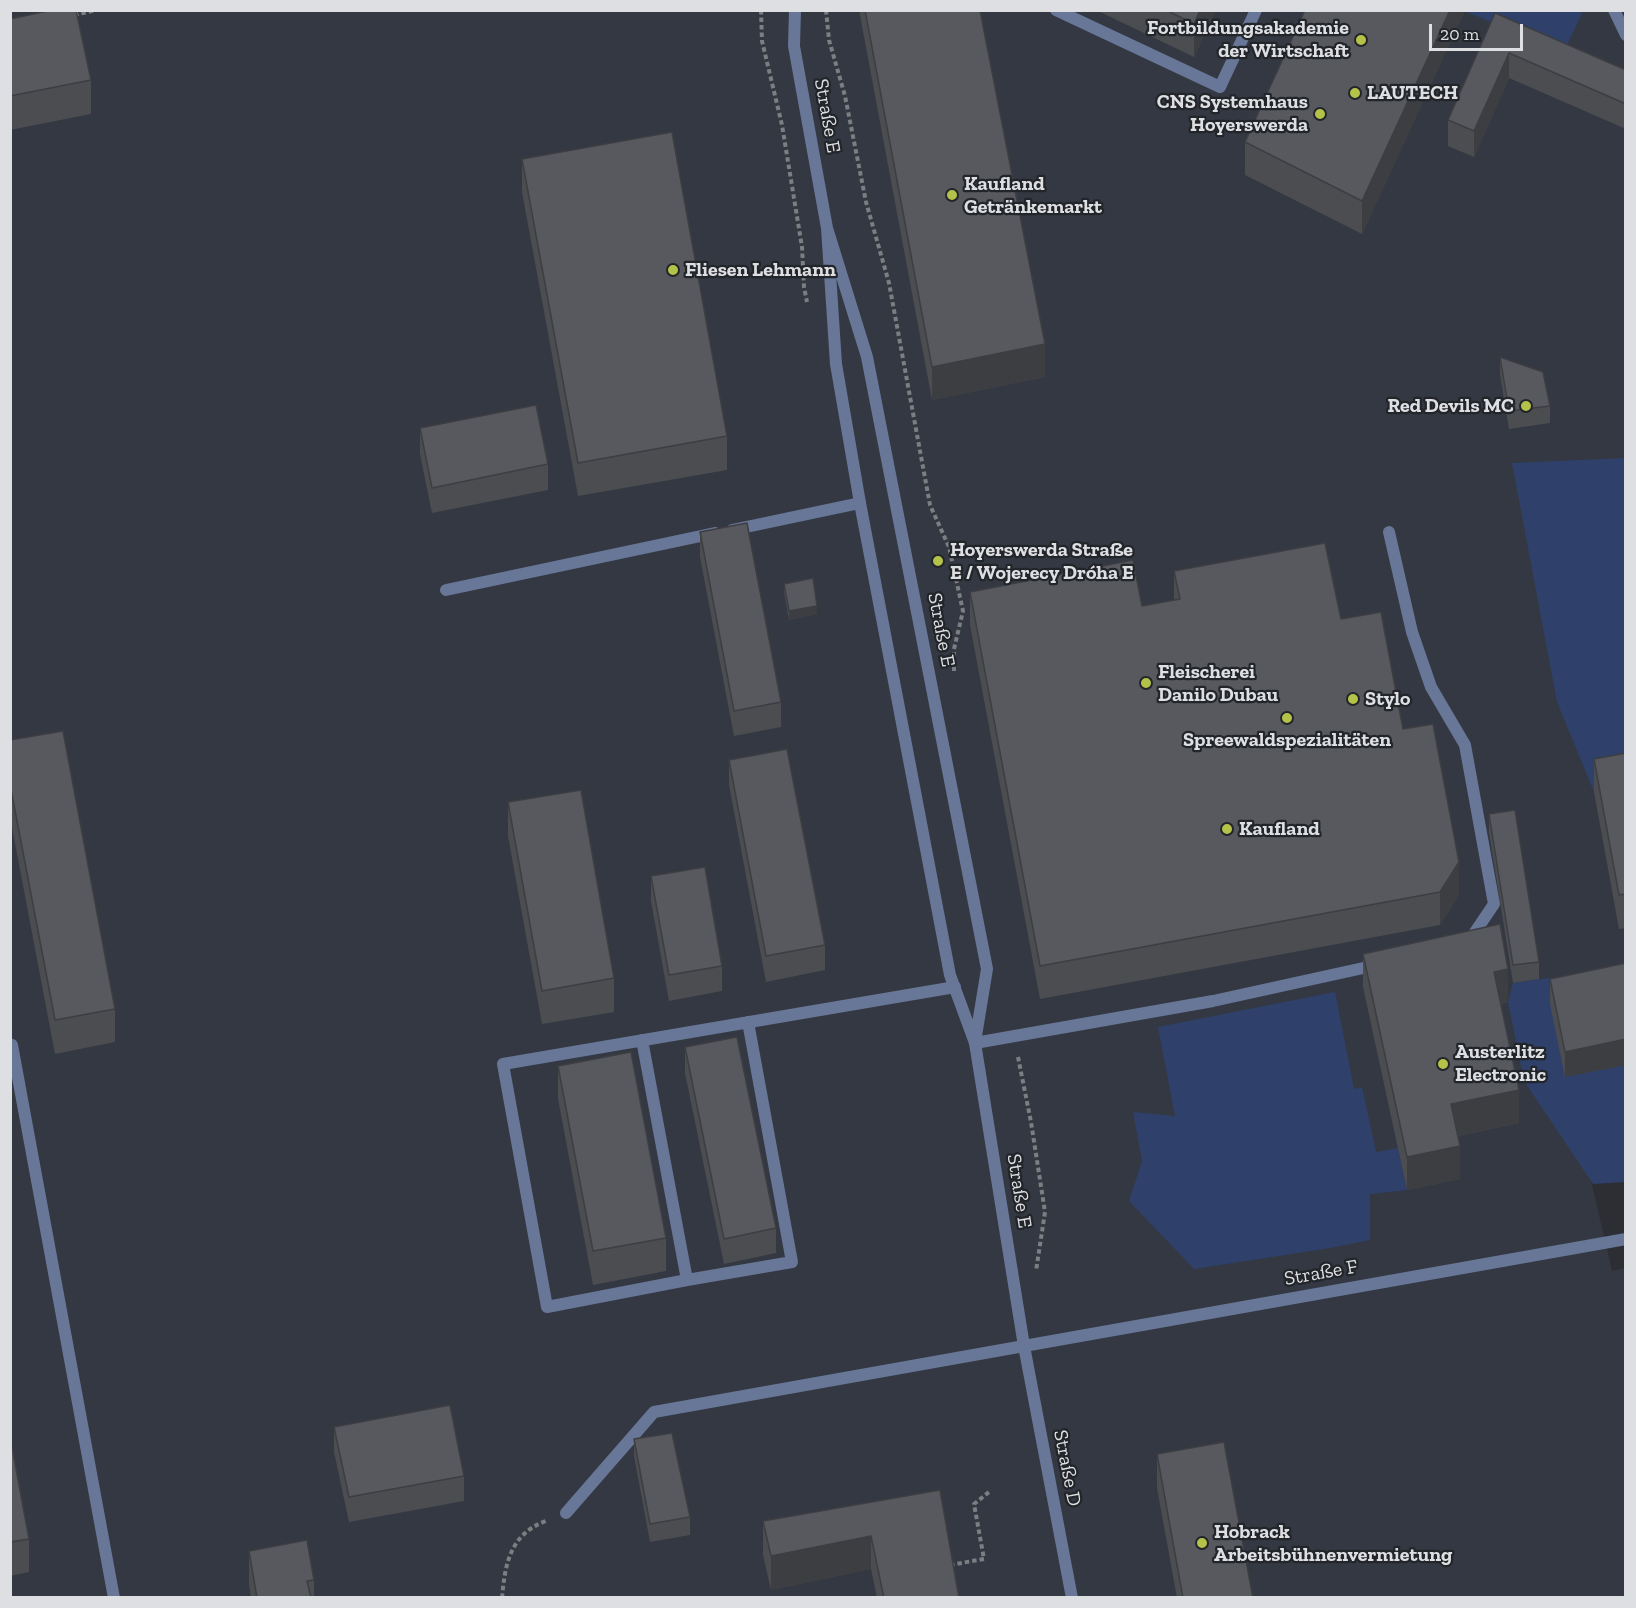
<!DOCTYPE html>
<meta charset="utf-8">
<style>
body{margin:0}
#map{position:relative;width:1636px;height:1608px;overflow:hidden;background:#2c2e33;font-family:"Zilla Slab",serif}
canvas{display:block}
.frame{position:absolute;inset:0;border:12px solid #dedfe2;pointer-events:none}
.scale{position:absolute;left:1429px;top:24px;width:94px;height:27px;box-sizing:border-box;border:3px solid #dedfe2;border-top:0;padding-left:8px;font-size:18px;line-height:21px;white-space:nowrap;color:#dedfe2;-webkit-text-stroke:4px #222529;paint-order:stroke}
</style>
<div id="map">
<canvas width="1636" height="1608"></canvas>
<div class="frame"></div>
<div class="scale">20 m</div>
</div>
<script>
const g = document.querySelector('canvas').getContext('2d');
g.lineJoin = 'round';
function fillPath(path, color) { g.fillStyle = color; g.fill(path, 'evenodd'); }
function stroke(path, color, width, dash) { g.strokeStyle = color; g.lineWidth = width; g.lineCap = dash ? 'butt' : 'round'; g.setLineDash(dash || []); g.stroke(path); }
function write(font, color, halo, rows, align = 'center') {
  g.font = font + ' "Zilla Slab",serif'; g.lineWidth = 4.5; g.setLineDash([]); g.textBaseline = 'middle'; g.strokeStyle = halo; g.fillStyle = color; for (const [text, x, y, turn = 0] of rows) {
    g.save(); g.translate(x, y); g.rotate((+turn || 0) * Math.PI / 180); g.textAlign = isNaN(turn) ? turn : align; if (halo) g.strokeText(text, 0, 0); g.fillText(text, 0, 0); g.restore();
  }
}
fillPath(new Path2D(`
 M1464,10L1563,52L1583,11H1625V1073L1569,1085L1612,1271L1625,1268V1597L11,1598V11Z`), '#333842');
fillPath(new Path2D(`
 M1464,11H1583L1564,52Z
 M1625,458V787L1594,792L1557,702L1512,463Z
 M1556,977L1579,999L1625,989V1182L1593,1184L1524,1081L1508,1002L1513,983Z
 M1335,992L1354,1089L1362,1087L1376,1152L1398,1148L1407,1190L1370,1194V1240L1330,1248L1194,1269L1129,1201L1142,1161L1133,1112L1175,1116L1158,1027Z`), '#2f416a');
stroke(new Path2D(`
 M761,10L762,41L782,125L802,247L804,287L807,302
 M826,10L829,40L845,96L866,202L889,283L930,505L949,547L963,611L954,649V671
 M74,15L97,10
 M1018,1057L1031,1122L1045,1212L1036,1271
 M950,1565L984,1559L974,1504L989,1492
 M502,1598C505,1564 510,1534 546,1521`), '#7d7e82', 4, [4.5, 3]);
stroke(new Path2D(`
 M1056,10L1220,87L1256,10
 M1614,10L1626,35
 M732,530L860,503
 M1389,532L1412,632L1431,687L1465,745L1494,904L1469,941
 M446,590L715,533
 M642,1040L687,1280L792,1262L748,1022
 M975,1043L1213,1001L1377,965
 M12,1045L114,1598
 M687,1280L547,1307L503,1064L955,987
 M566,1513L654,1412L1024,1346`), '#687797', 12);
stroke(new Path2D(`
 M1024,1346L1626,1239`), '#687797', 12);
stroke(new Path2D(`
 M795,10L794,46L827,228L867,357L987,969L975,1042
 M827,228L836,364L860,503L950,975L975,1043L1024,1346L1072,1598`), '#687797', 12);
fillPath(new Path2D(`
 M859,10H980L1045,377L932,400Z
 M1096,10H1216L1194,57Z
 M1465,10L1362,234L1245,175V142Z
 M1495,13L1626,70V129L1509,78L1474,157L1448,146V120Z
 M10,19L91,80V114L10,130Z
 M522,159L727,436V470L578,496L522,192Z
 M1500,357L1550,406V423L1509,429L1500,374Z
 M420,428L548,464V490L432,513L420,454Z
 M700,532L781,702V727L734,736L700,557Z
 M1174,571L1341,619L1403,729L1459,895L1440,925L1040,999L970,625V592L1142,606L1174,600Z
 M784,584L817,614L789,620L784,592Z
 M10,740L115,1009V1042L55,1054L10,817Z
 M1626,753V928L1619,929L1594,792V759Z
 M729,760L825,945V970L766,982L729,785Z
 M508,802L614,978V1012L542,1024L508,836Z
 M1489,814L1539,962V979L1513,983L1489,832Z
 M651,876L722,966V991L669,1001L651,901Z
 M1363,954L1508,1002L1501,1004L1519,1123L1458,1136L1460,1179L1407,1190L1363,987Z
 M1626,963V1065L1565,1077L1550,1004V979Z
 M685,1047L776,1228V1253L724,1264L685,1073Z
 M558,1066L666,1238V1271L593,1285L558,1099Z
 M334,1427L464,1476V1501L349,1522L334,1452Z
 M10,1436L29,1539V1572L10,1576Z
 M634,1439L690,1517V1535L650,1542L634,1456Z
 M1157,1454L1253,1598H1177L1157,1488Z
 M940,1490L959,1598H877L871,1569L771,1590L763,1555V1521Z
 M249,1551L314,1580V1598H251L249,1584Z`), '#4b4d51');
fillPath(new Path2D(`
 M1200,10H1216L1194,57V24Z
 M1450,10H1465L1362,234V201Z
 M1509,53V78L1474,157V131Z
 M1045,344V377L932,400V367Z
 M817,606V614L789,620V611Z
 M1459,862V895L1440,925V892Z
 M1508,969V1002L1494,1005V972Z
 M1626,1039V1065L1565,1077V1052Z
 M1519,1090V1123L1451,1137V1104Z
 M1460,1146V1179L1407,1190V1157Z
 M871,1536V1569L771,1590V1556Z`), '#3d3e42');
const building = new Path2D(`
 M52,10H76L91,80L10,96V19Z
 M865,10H980L1045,344L932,367Z
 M1166,10H1200L1194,24Z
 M1305,10H1450L1362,201L1245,142Z
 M1495,13L1626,70V104L1509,53L1474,131L1448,120Z
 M672,132L727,436L578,463L522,159Z
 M1500,357L1543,372L1550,406L1509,411Z
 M536,405L548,464L432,488L420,428Z
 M747,523L781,702L734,711L700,532Z
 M1325,543L1341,619L1381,612L1403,729L1433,724L1459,862L1440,892L1040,966L970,592L1133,560L1142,606L1180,599L1174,571Z
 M813,578L817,606L789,611L784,584Z
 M63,731L115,1009L55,1020L10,784V740Z
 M787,749L825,945L766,956L729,760Z
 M1626,753V894L1619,895L1594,759Z
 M581,790L614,978L542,991L508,802Z
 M1515,810L1539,962L1513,965L1489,814Z
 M705,867L722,966L669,975L651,876Z
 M1500,924L1508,969L1494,972L1519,1090L1451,1104L1460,1146L1407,1157L1363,954Z
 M1626,963V1039L1565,1052L1550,979Z
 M737,1037L776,1228L724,1239L685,1047Z
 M631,1052L666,1238L593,1251L558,1066Z
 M450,1405L464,1476L349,1497L334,1427Z
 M672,1433L690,1517L650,1524L634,1439Z
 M10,1436L29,1539L10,1542Z
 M1224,1442L1253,1598H1183L1157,1454Z
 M940,1490L959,1598H884L871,1536L771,1556L763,1521Z
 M307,1540L314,1580L307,1581L311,1598H257L249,1551Z`);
fillPath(building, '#57595e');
stroke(building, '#3d3e42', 1.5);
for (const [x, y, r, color] of [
 [1361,40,6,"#b5c249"],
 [1355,93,6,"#b5c249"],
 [1320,114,6,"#b5c249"],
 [952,195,6,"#b5c249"],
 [673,270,6,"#b5c249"],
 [1526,406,6,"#b5c249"],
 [938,561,6,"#b5c249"],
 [1146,683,6,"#b5c249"],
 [1353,699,6,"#b5c249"],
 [1287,718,6,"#b5c249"],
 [1227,829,6,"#b5c249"],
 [1443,1064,6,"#b5c249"],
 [1202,1543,6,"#b5c249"]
]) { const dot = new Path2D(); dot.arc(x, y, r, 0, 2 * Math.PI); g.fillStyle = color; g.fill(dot); stroke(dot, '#222529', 2); }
write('bold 20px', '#dedfe2', '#222529', [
 ["Fortbildungsakademie",1349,28,"right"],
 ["der Wirtschaft",1349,51,"right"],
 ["LAUTECH",1367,93],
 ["CNS Systemhaus",1308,102,"right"],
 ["Hoyerswerda",1308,125,"right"],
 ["Kaufland",964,184],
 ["Getränkemarkt",964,207],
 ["Fliesen Lehmann",685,270],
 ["Red Devils MC",1514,406,"right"],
 ["Hoyerswerda Straße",950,550],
 ["E / Wojerecy Dróha E",950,573],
 ["Fleischerei",1158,672],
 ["Danilo Dubau",1158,695],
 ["Stylo",1365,699],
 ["Spreewaldspezialitäten",1287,740,"center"],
 ["Kaufland",1239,829],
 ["Austerlitz",1455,1052],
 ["Electronic",1455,1075],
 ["Hobrack",1214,1532],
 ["Arbeitsbühnenvermietung",1214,1555]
], 'left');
write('20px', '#dedfe2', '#222529', [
 ["Straße E",827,116,80],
 ["Straße E",941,630,79],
 ["Straße E",1019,1191,81],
 ["Straße F",1321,1273,-10],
 ["Straße D",1067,1468,79]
]);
</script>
